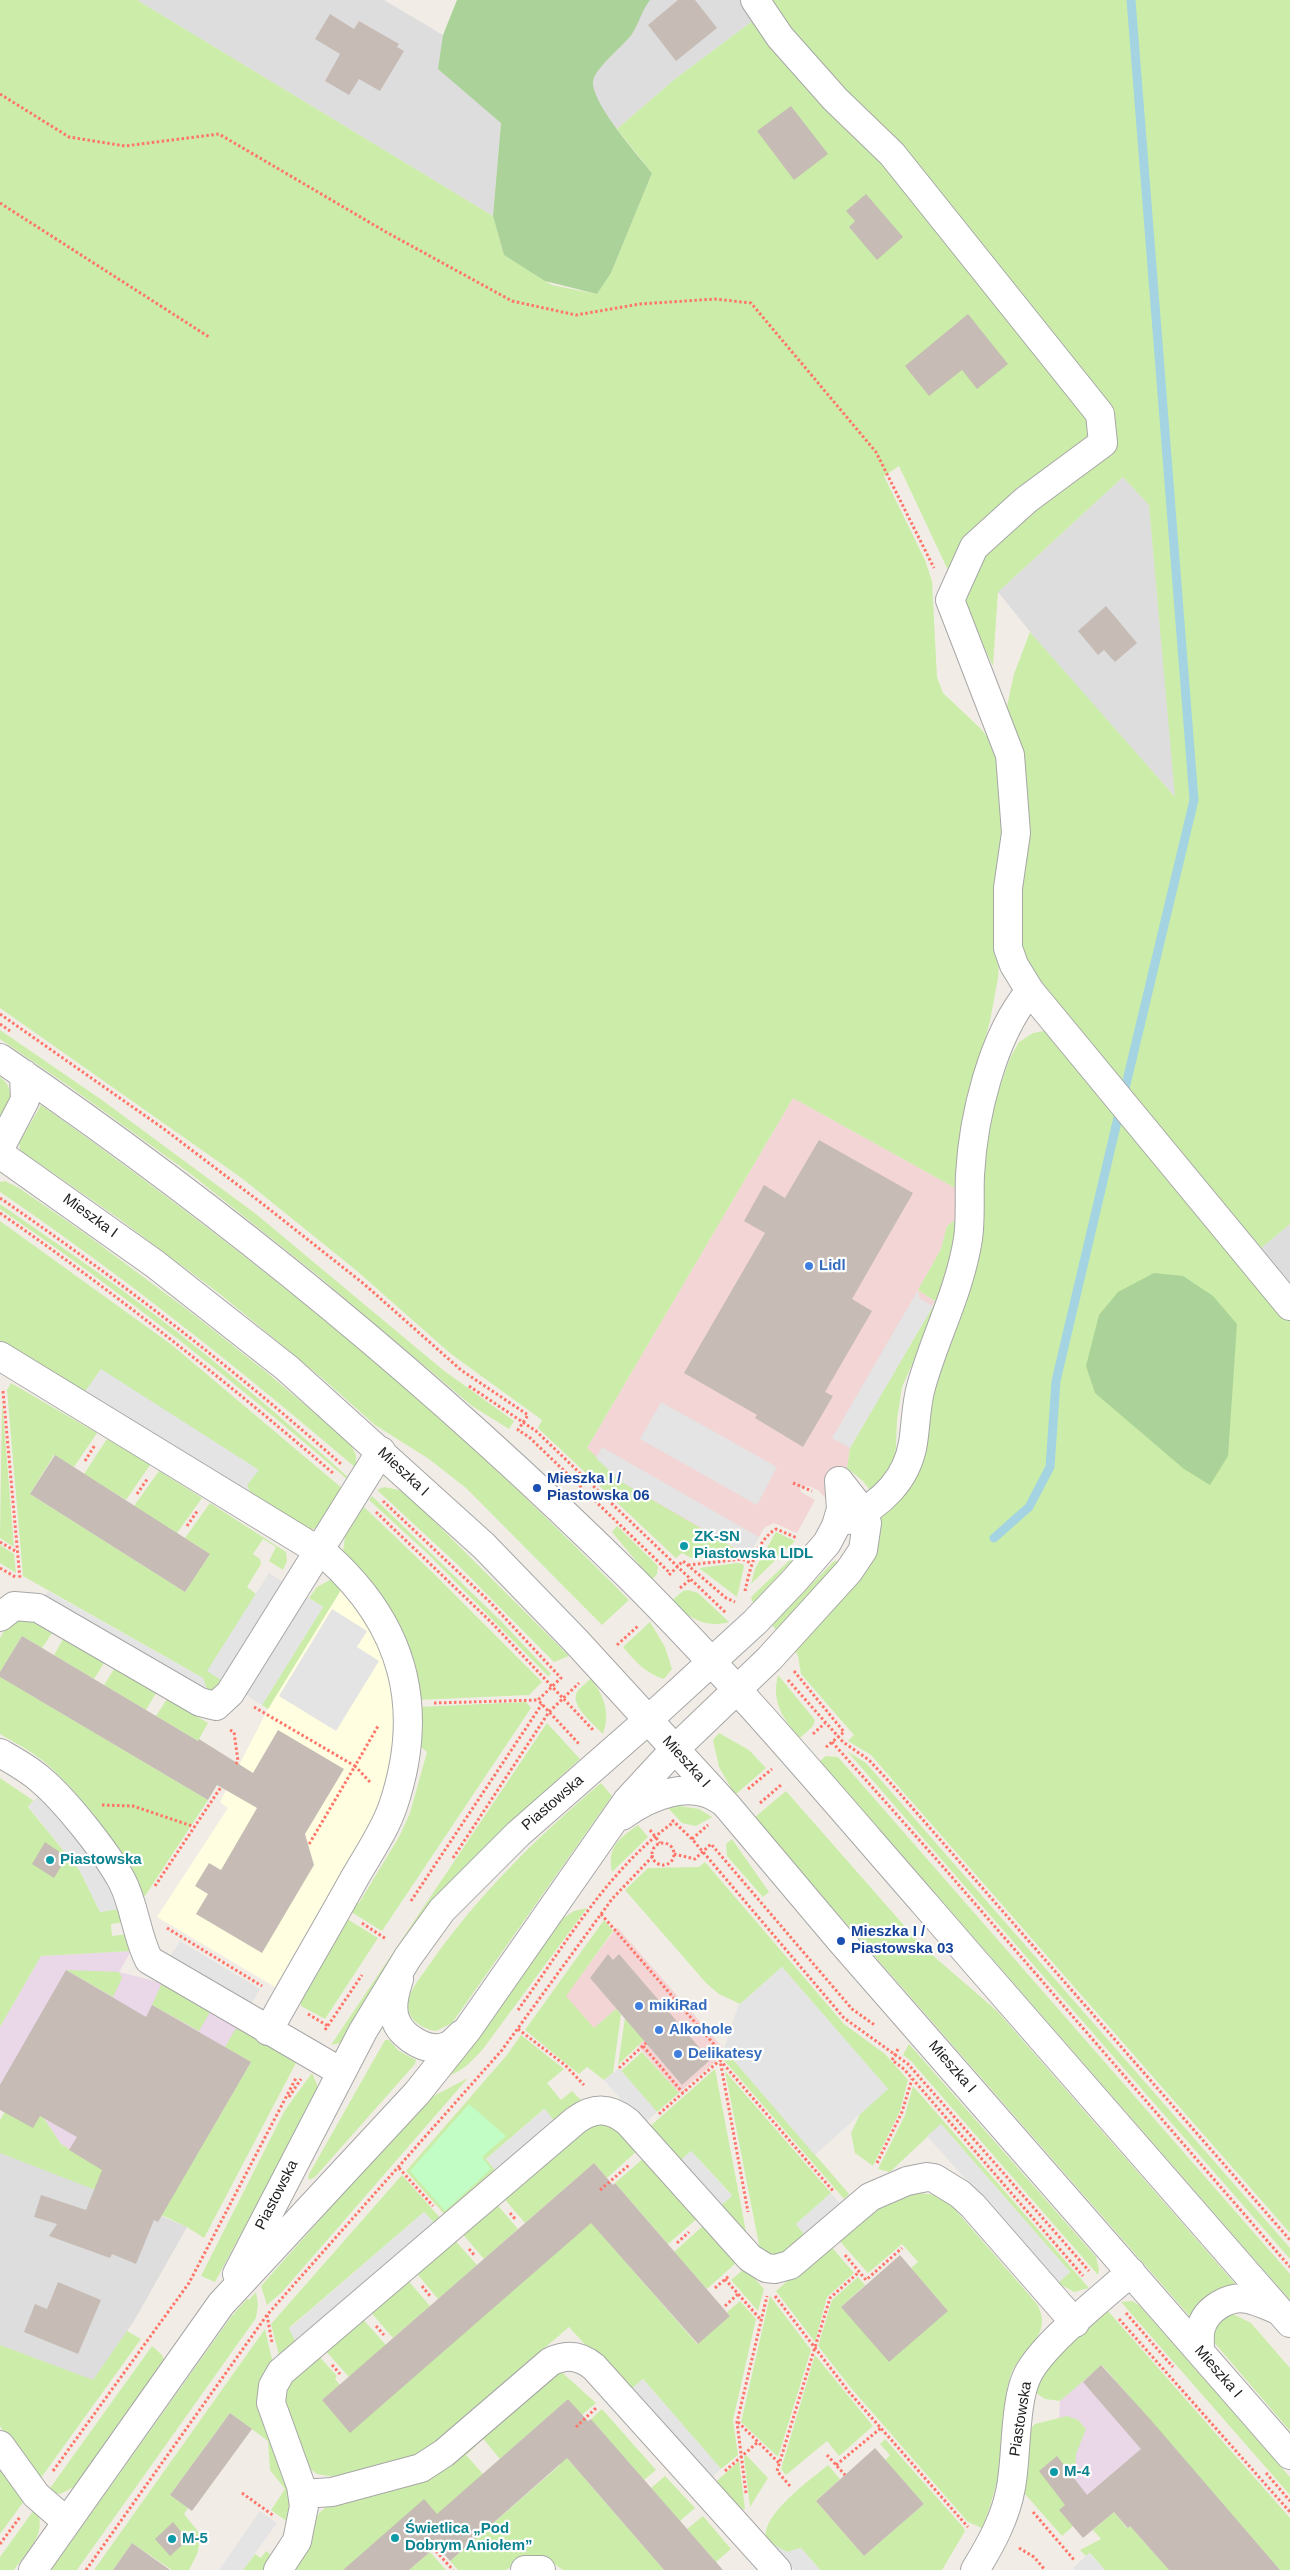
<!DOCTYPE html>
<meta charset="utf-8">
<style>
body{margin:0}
canvas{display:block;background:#f1ede6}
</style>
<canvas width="1290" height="2570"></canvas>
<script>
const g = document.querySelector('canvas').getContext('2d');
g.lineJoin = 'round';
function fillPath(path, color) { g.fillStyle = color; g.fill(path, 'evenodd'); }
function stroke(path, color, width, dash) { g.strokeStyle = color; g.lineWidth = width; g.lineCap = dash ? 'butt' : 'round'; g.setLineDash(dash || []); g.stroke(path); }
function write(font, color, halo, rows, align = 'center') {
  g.font = font + ' Arial,sans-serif'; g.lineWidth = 4.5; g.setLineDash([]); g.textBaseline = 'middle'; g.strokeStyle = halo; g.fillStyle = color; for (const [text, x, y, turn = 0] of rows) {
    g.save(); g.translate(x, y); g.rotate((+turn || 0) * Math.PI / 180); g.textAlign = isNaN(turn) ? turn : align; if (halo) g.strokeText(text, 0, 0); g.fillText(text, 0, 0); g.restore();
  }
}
fillPath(new Path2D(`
 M137,0H384L443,35L505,74L493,216Z
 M644,0H744L758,17L675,79L617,129L569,65Z
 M1123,477L1149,504L1176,798L1048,654L998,592Z
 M1290,1224V1282L1261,1248Z
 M0,2153L82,2183L187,2227L134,2321L93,2381L0,2345Z`), '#dedddd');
fillPath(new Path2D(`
 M793,1098L959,1190L955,1220L947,1226L941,1249L918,1290L935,1301L850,1448L847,1468L828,1501L818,1490L808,1486L800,1488L801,1492L815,1500L797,1533L774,1523L764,1528L749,1555L719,1538L682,1553L676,1558L577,1465Z
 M617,1927L724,2049V2054L679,2093L638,2046L644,2040L617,2009L594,2028L565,1996Z`), '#f2d5d4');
fillPath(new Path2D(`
 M131,1951L119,1972L162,1983L263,2042L166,2207L61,2144L43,2117L0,2092V2027L41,1956Z
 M1101,2365L1152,2422L1280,2570H1169L1130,2526L1127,2528L1114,2512L1104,2521L1072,2484L1057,2456L1060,2401Z`), '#ead7e7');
fillPath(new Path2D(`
 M344,1585L381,1644L396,1681L395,1753L383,1800L275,1987L157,1917L228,1808L220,1802L268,1709Z`), '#fffee1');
fillPath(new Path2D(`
 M0,0H137L493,216L504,255L552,285L597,294L611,273L652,173L617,129L675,79L758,17L771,0H1290V1224L1261,1248L1032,972L1022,949L1020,927L1025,819L1007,706L1014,674L1030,632L1175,797L1149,505L1123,477L998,592L993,666L899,466L884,476L925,560L932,581L937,677L943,693L981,729L997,749L1008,808L998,978L990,1021L965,1113L959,1190L793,1098L587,1448L625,1484L738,1550L736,1555L691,1558L682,1553L676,1558L538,1428L542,1420L451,1354L357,1271L243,1179L0,1008Z
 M0,1030L102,1100L256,1214L443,1370L514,1421L509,1429L472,1406L316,1274L192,1175L66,1084L0,1039Z
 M1044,1031L1060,1040L1290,1320V2233L898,1786L871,1755L848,1741L854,1735L801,1674L798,1656L793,1647L875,1549L881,1526L879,1512L912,1486L923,1455L929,1403L938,1371L957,1325L974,1259L981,1152L992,1108L1010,1058L1019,1042L1033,1033Z
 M0,1077C15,1088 13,1106 0,1118Z
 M41,1105C198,1217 352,1336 493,1467C539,1510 584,1555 629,1600L602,1625L466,1488L429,1459L375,1425L322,1378L220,1294L118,1218L20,1150L19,1143Z
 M5,1181L19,1188L87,1235L189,1311L265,1371L350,1443L356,1455V1468C241,1370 125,1277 0,1192V1182Z
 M0,1204C52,1240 104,1276 154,1314C222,1366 286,1421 349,1478L348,1480C237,1383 122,1292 0,1209Z
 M955,1220L953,1255L941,1300L902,1387L897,1420L895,1467L872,1493L863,1481L847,1468L850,1448L933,1306L935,1301L918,1290L941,1249L947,1226Z
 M0,1221L172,1345L343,1489L318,1526L310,1531L250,1493L247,1485L258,1470L101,1370L84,1393L0,1344Z
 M11,1383L97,1433L74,1467L54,1455L30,1494L185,1592L210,1554L185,1538L210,1503L286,1552L287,1561L283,1570L269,1561L276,1547L263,1539L253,1554L260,1559L261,1564L247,1587L256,1594L208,1671L224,1682L215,1690H207L203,1678L23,1576L7,1390Z
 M2,1399L14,1547L0,1538Z
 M107,1439L150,1465L126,1500L84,1474Z
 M159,1471L202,1498L177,1533L134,1506Z
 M384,1487L399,1490L412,1499L569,1656L554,1662L457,1564L377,1490Z
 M372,1496L502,1622L551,1674L548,1676L426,1552L369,1500Z
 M364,1507L432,1572L542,1682L529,1695L417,1700L343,1552L345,1536Z
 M617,1526L658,1566L657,1574L652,1580L612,1532Z
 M776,1532L795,1541L751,1584L755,1569Z
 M819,1532L753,1603L751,1597Z
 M0,1545L14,1554L16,1573L0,1563Z
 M834,1561H839V1565L778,1632L772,1625Z
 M737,1563L743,1564L744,1567L737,1597L699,1568Z
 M330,1580L344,1585L268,1709L262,1705L323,1607L309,1598L317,1587Z
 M688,1590L698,1593L729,1622C704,1629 688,1617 671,1601L683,1591Z
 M25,1617L52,1633L42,1648L22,1636L0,1672V1638L7,1626Z
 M650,1622L665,1647L672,1669L664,1679C646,1674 635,1661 623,1647Z
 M63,1639L104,1663L94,1679L54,1655Z
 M114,1669L156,1693L146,1710L104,1685Z
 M778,1675L815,1720L813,1726L800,1738C783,1719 771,1702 778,1675Z
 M0,1677L208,1800L145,1896L140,1894C120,1847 87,1801 49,1766C35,1753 17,1744 0,1734Z
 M591,1678C604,1697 611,1712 603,1734C595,1725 569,1705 577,1692C580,1687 587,1683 591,1678Z
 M167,1699L208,1723L198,1741L156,1716Z
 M526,1702L531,1708L382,1931L343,1907L359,1903L399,1837L410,1813L427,1752L416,1743L418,1707Z
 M547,1723L580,1759L505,1827L461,1873L348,2037L340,2043L331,2045Z
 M719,1733L749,1750L766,1768L735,1795L719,1767L713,1740Z
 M847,1751L866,1763L1290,2248V2259Z
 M826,1756L838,1757L1290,2274V2300L820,1761Z
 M0,1778L34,1801L28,1807L80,1871L100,1912L119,1909L124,1922L111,1924L112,1936L128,1934L131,1951L41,1956L0,2027Z
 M601,1783L612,1796L452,2023L436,2031C423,2029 408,2021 408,2005C408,1991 422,1976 429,1965C478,1895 536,1838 601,1783Z
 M786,1791L923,1947L997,2011L1238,2287L1193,2320L754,1818Z
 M680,1806L699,1809L712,1817L696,1826L682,1823L668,1808Z
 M638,1825L648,1837L612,1872C607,1846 619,1839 638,1825Z
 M732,1839L769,1892L763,1897L727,1856L726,1844Z
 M705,1862L844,2024L885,2054L908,2080L900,2111L873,2166L855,2153L851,2133L861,2112L888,2089L782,1967L740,2004L719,1994L706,1983L625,1890L648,1868L699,1867Z
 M587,1908L483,2049C471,2062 463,2071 446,2077L487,2026L562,1919L574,1911Z
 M339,1914L378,1938L325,2019L301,2006V1998L342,1929Z
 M604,1920L613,1931L566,1996L594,2028L616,2009L621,2014L613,2073L604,2080L587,2067L579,2074L525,2030Z
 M66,1970L119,1972L122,1978L113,1997Z
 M162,1983L209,2008L210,2012L199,2031L152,2005Z
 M625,2018L644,2040L618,2065Z
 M240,2028L297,2061L204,2238L187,2227L168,2218L0,2153V2120L12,2099L43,2117L61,2144L166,2207L251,2062L225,2047L235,2030Z
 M521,2035L564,2069L547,2083L561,2100L572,2091L581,2100L555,2122L544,2109L486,2159L495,2170L445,2215L406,2171L507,2055Z
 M385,2040H389L399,2051L416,2060L415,2064L315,2177L309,2180L308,2176Z
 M909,2044L1096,2257L1099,2269L1098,2275L911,2061L903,2055Z
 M724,2049L843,2187L849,2194L844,2199L723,2059Z
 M642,2052L679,2093L657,2112L621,2071Z
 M715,2069L748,2242L718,2208L732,2195L691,2151L678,2163L647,2129Z
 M725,2071L831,2193L796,2224L808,2239L785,2257L761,2255Z
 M312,2073L318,2087L316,2094L215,2282L201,2276L285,2110Z
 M468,2078L282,2292L267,2305L261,2286L426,2100Z
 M913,2086L1089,2288L1074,2292L1058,2283L1070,2272L941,2124L890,2172L878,2169L905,2115Z
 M600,2123L616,2128L638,2150L607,2178L594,2163L525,2223L501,2195L580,2129Z
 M645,2157L699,2217L668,2244L615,2183Z
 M402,2175L442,2220L436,2225L424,2212L289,2328L297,2344L280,2359L271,2324Z
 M911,2192L935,2195L952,2206L1037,2304C1055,2338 1019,2348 1010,2377C1002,2405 1004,2437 1000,2465C997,2487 990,2507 982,2528L968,2522L851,2388L818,2346L832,2300L858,2277L865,2285L841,2307L948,2311L911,2268L918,2262L902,2244L868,2273L837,2238L869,2210Z
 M494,2201L518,2229L484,2259L460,2231Z
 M583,2213L697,2344L730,2316L727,2312L740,2301L756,2319L733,2420L738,2455L721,2469L643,2379L628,2392L569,2327L421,2454L340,2478L317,2474L306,2466L281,2401L284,2382L316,2353L337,2376L335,2379L340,2385L322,2400L350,2432Z
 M705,2224L738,2261L707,2289L674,2252Z
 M452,2237L477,2265L438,2299L414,2270Z
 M829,2244L854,2273L827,2297L815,2342L776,2291Z
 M745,2268L764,2289L758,2311L731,2280Z
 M405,2277L430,2306L393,2338L368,2309Z
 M256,2292L258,2305L256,2318L77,2570H51L231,2317L247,2299L249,2300Z
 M770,2296L811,2350L778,2457L741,2422Z
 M1132,2301L1139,2305L1290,2477V2495L1121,2302Z
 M1108,2311L1290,2518V2570H1280L1102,2365L1060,2401L1045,2399L1036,2393C1033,2371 1092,2326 1108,2311Z
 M1233,2314L1251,2323L1290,2368V2431L1213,2341L1212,2336L1218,2321Z
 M360,2316L386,2345L349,2377L323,2348Z
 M265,2329L273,2364L293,2498L292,2525L271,2510L285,2489L270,2470L268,2441L230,2413L170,2495L188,2508L184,2514L200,2534L198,2552L189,2570H172L132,2543L113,2570H94Z
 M127,2331L141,2339L38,2482L24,2465L0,2426V2345L93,2380Z
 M152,2346L162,2355L164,2360L74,2487L60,2494L48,2491Z
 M815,2355L873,2426L839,2456L827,2441L786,2475L781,2469Z
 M557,2368L596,2403L582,2415L568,2399L500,2459L479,2434Z
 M602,2409L656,2470L644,2480L591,2419Z
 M1067,2416L1078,2420L1086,2429L1076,2454L1073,2526L1062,2536L1025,2494V2488L1031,2428L1035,2424Z
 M885,2439L963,2527L965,2531L942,2570H820L801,2548L787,2552C727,2538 812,2479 828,2465L840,2479L816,2501L864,2556L924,2504L885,2460L890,2455L880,2444Z
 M472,2441L476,2446L466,2455L483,2474L451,2518L351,2570H290L319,2513L331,2503Z
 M559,2449L664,2570H563L547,2559L520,2561L506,2570H458L450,2561L560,2465Z
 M746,2455L768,2478L750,2507L744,2457Z
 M739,2461L745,2509H738L710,2487Z
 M0,2463L27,2497L0,2534Z
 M665,2476L695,2508L680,2521L651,2488Z
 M36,2507C48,2535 29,2548 14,2570H0V2557Z
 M1114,2512L1127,2528L1130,2526L1169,2570H1105L1090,2553L1086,2556L1080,2550L1101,2539L1093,2530Z
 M703,2516L731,2549L716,2562L687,2529Z
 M266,2551L275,2558L267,2570H243L255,2554L261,2558Z
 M430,2552L446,2570H409Z`), '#cceda9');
fillPath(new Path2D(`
 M457,0H650C642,10 639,23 632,34C624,45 595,68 593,81C591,103 638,155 652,173L611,273L597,294L545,281L504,255L493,216L501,123L438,69L443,35Z
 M1154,1273L1183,1276L1213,1296L1237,1324L1228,1456L1210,1485L1184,1469L1095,1393L1086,1366L1099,1315L1118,1292Z`), '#abd298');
fillPath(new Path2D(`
 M469,2104L506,2136L482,2157L491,2169L445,2211L410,2171Z`), '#c1fdc5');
fillPath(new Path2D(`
 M918,1290L919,1298L933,1306L850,1448L832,1438Z
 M101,1369L259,1470L247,1485L250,1493L84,1393Z
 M661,1402L777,1467L757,1505L640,1439Z
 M602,1447L759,1537L749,1555L620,1481L596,1458Z
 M269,1573L323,1607L262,1705L207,1671Z
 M48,1591L203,1678L207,1690L43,1599Z
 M332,1609L367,1631L357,1647L379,1661L336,1731L279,1696Z
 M40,1795L79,1841L102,1874L117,1909L100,1912L80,1871L28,1806Z
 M180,1941L260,1989L251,2005L169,1958Z
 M782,1967L888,2089L815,2155L724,2049L738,2006Z
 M619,2068L657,2112L643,2125L604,2080Z
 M545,2109L555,2122L497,2172L486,2159Z
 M941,2124L1070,2272L1058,2283L927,2136Z
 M691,2151L732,2196L718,2208L678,2163Z
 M831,2193L843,2207L808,2239L796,2224Z
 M424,2212L436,2225L297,2344L289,2329Z
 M643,2379L721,2469L706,2482L628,2392Z
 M260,2511L277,2523L243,2570H219Z
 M771,2543L787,2552L801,2548L820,2570H795Z
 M1089,2553L1105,2570H1076L1073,2568Z`), '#e4e4e4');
stroke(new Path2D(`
 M1123,1097L1194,800L1131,0
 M994,1538L1029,1507L1050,1467L1056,1381L1120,1109`), '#a4d4e1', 9);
fillPath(new Path2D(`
 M678,0H695L717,28L676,61L648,25Z
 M330,14L354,29L359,21L399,44L397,47L404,51L380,91L359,79L349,95L325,81L340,54L315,39Z
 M791,106L828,154L794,180L757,131Z
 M866,194L903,237L877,260L849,227L855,221L846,211Z
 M968,314L1008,364L977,389L962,370L929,396L905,366Z
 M1106,606L1137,643L1115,662L1104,650L1098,655L1078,631Z
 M819,1140L913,1193L852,1299L872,1311L825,1392L833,1396L803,1447L755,1418L757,1415L684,1373L765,1233L744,1221L764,1185L785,1198Z
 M55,1455L210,1554L185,1592L30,1494Z
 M22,1636L198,1741L199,1739L253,1773L278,1730L344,1769L305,1834L314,1865L262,1953L196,1914L208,1894L195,1886L209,1863L221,1870L257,1808L217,1785L208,1800L0,1677V1672Z
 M45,1842L67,1857L54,1878L32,1864Z
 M608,1954L613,1960L619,1954L710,2060L682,2085L590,1978Z
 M66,1970L146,2017L152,2005L251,2062L158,2222L154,2220L136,2264L112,2254L110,2258L49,2236L57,2224L34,2217L41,2195L86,2210L102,2170L69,2150L77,2137L40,2116L33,2128L0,2110V2085Z
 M594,2163L613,2185L615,2183L730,2316L698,2344L591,2223L350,2433L322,2400Z
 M900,2255L948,2311L889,2362L841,2307Z
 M58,2282L101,2300L78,2354L24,2332L35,2304L47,2309Z
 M1101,2365L1150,2419L1280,2570H1169L1130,2526L1128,2528L1114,2512L1083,2538L1059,2510L1065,2505L1039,2471L1057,2456L1087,2495L1141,2449L1083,2382Z
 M568,2399L588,2421L591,2419L723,2570H664L567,2458L450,2561L437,2546L409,2570H343L424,2499L437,2514Z
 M230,2413L252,2429L192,2511L170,2495Z
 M875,2448L924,2504L864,2556L816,2501Z
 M173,2522L188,2540L170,2556L155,2539Z
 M132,2543L170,2570H113Z`), '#c6bcb5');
const minor = new Path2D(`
 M755,0L780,37L835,99L892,154L1100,414L1103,443L1026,500L974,547L950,600L1010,755L1016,833L1008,888V948L1014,965L1030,991L1290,1306
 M0,1058C226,1212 437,1386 632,1579C735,1682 829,1794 925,1904C1046,2044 1168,2183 1290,2323
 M0,1148L25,1100L24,1074
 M0,1154L155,1264L287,1368L484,1546L575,1640L728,1807L841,1941L1290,2455
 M0,1356L327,1556C404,1625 426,1708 393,1806C384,1832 367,1856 354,1879C326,1930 296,1980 268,2031
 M848,1520C880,1505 907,1480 913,1443C916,1424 916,1404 921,1387C935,1336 959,1294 968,1239C971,1219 969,1196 970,1175C973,1118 992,1036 1030,991
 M0,1617L14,1606L38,1608L200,1702L216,1706L230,1693L381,1451
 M0,1753C14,1761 29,1769 41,1780C66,1801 107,1853 122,1881C135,1906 136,1935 149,1960L341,2072
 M622,1816C649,1796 690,1779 720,1800
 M399,1979C395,1991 390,2008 396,2021C402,2038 430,2054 447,2046C453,2044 457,2038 462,2034
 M237,2274L363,2031L408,1957L442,1910L518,1834L648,1720L755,1622L795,1580L827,1543L836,1526L841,1509L839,1481
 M1200,2352C1200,2344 1199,2335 1201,2328C1206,2309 1229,2295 1248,2299C1258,2301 1268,2306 1278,2310
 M0,2445L36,2495L67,2522
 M303,2494L332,2492L421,2468L444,2453L550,2362C566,2354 580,2355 594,2367L777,2570
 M33,2570L221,2304L417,2093L468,2029L627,1801L675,1749L769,1659L849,1571L863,1550L867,1523L864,1513L839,1481
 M278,2570L297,2541L304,2506L301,2486L271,2403L273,2386L281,2372L576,2120C595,2106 611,2108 628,2122L750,2258L766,2268L775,2269L790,2265L870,2197L907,2181L927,2177L934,2178L960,2194L973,2206L1075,2323
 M525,2570H541
 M975,2570C991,2544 1006,2517 1011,2487C1017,2455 1014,2401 1028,2374C1044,2343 1103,2297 1131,2272`);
stroke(minor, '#a7a7a7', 30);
stroke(new Path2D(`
 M0,94L69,137L125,146L219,134L386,232L512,301L576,315L640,304L715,299L751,303L876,452L934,568
 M0,203L209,337
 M0,1014L164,1129L264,1205L364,1284L461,1370L528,1415L518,1430L529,1437L583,1489
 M0,1024L10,1031
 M0,1198C119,1280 233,1368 341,1464
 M0,1213C117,1294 227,1382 334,1474
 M469,1386L536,1431L726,1613
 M3,1391L20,1579
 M85,1461L95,1445
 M793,1483L812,1491
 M137,1494L148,1478
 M591,1497L670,1573
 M383,1501L489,1601L561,1678L538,1700L580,1745
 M376,1512L492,1623L594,1731
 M187,1526L198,1510
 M0,1542L17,1552
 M688,1565L742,1559L751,1563
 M0,1568L17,1578
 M669,1575L683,1561L726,1598L735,1602
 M680,1588L691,1579
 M745,1591C750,1569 756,1541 776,1529L797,1538
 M617,1645L638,1626
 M794,1671L844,1732L825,1748
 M788,1680L843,1742L869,1760L895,1788L1290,2240
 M434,1703L538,1700
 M254,1707L355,1766L308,1846
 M230,1730L234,1732L238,1761L236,1764
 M813,1734L825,1723
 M832,1742L938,1861L1290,2267
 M370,1782L355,1766L378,1726
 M748,1789L772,1769
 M760,1803L781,1785
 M102,1805L133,1806L195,1827
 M672,1820L692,1839L844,2018L908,2064L1089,2271
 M650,1830L660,1843
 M692,1839L708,1825
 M652 1854a11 11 0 1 1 22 0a11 11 0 1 1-22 0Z
 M674,1854L695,1859L711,1844L852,2009L876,2026
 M453,1858L549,1712L579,1683
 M155,1886L221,1787
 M411,1901L542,1704
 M601,1914L719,2050L720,2060L834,2192
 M362,1923L386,1939
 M167,1928L262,1986
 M518,2010C565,1945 608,1869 674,1822
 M308,2014L328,2026
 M518,2029L565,2065L584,2085
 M325,2030L362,1975
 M643,2046L683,2093
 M898,2049L892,2060L904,2069L1083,2276
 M619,2068L646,2043
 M289,2097L301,2079
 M659,2114L720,2060L748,2212
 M877,2163L902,2112L912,2079
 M399,2168L433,2206
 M600,2190L629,2165
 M510,2213L516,2220
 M677,2243L689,2232
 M469,2249L475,2256
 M845,2255L866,2280L902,2248
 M725,2279L761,2320
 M422,2286L430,2296
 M715,2288L730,2275
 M775,2296L849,2392L968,2527
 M725,2306L738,2294
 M1126,2313L1173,2367
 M267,2315L272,2343
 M1119,2319L1290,2512
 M376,2326L384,2335
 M332,2365L340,2374
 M738,2422L779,2463
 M576,2427L596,2408
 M827,2455L845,2475
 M836,2465L881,2428
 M53,2471L189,2283L296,2078
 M725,2471L758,2442
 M1266,2473L1290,2501
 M790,2486L777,2471L830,2298L859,2272
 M242,2493L274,2516
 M746,2493L737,2422L767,2296
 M1033,2512L1075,2561
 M426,2540L453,2570
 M0,2544L20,2517
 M1019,2548L1034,2557L1045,2570
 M86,2570L267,2315L502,2050L612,1899L653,1856`), '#ff7569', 3, [2.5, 2.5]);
stroke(minor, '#fff', 28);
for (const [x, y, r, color] of [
 [809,1266,5,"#3f7fe0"],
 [537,1488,5,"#1a4fb4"],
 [684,1546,5,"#0f9aa8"],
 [50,1860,5,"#0f9aa8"],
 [841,1941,5,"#1a4fb4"],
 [639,2006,5,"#3f7fe0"],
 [659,2030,5,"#3f7fe0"],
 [678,2054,5,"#3f7fe0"],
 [1054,2472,5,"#0f9aa8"],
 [395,2538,5,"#0f9aa8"],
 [172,2539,5,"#0f9aa8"]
]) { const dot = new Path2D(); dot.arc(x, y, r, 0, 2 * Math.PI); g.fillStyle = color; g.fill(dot); stroke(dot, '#fff', 2); }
write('15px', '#202020', '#fff', [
 ["Mieszka I",90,1216,36],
 ["Mieszka I",403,1472,43],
 ["Mieszka I",686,1762,48],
 ["Piastowska",553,1803,-41],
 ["Mieszka I",952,2067,49],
 ["Piastowska",277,2195,-63],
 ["Mieszka I",1218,2372,49],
 ["Piastowska",1021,2419,-81]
]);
write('bold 15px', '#366cbe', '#fff', [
 ["Lidl",819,1266],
 ["mikiRad",649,2006],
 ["Alkohole",669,2030],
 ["Delikatesy",688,2054]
], 'left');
write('bold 15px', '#164399', '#fff', [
 ["Mieszka I /",547,1479],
 ["Piastowska 06",547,1496],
 ["Mieszka I /",851,1932],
 ["Piastowska 03",851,1949]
], 'left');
write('bold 15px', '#0d838f', '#fff', [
 ["ZK-SN",694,1537],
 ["Piastowska LIDL",694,1554],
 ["Piastowska",60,1860],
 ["M-4",1064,2472],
 ["Świetlica „Pod",405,2529],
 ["Dobrym Aniołem”",405,2546],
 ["M-5",182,2539]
], 'left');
</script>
